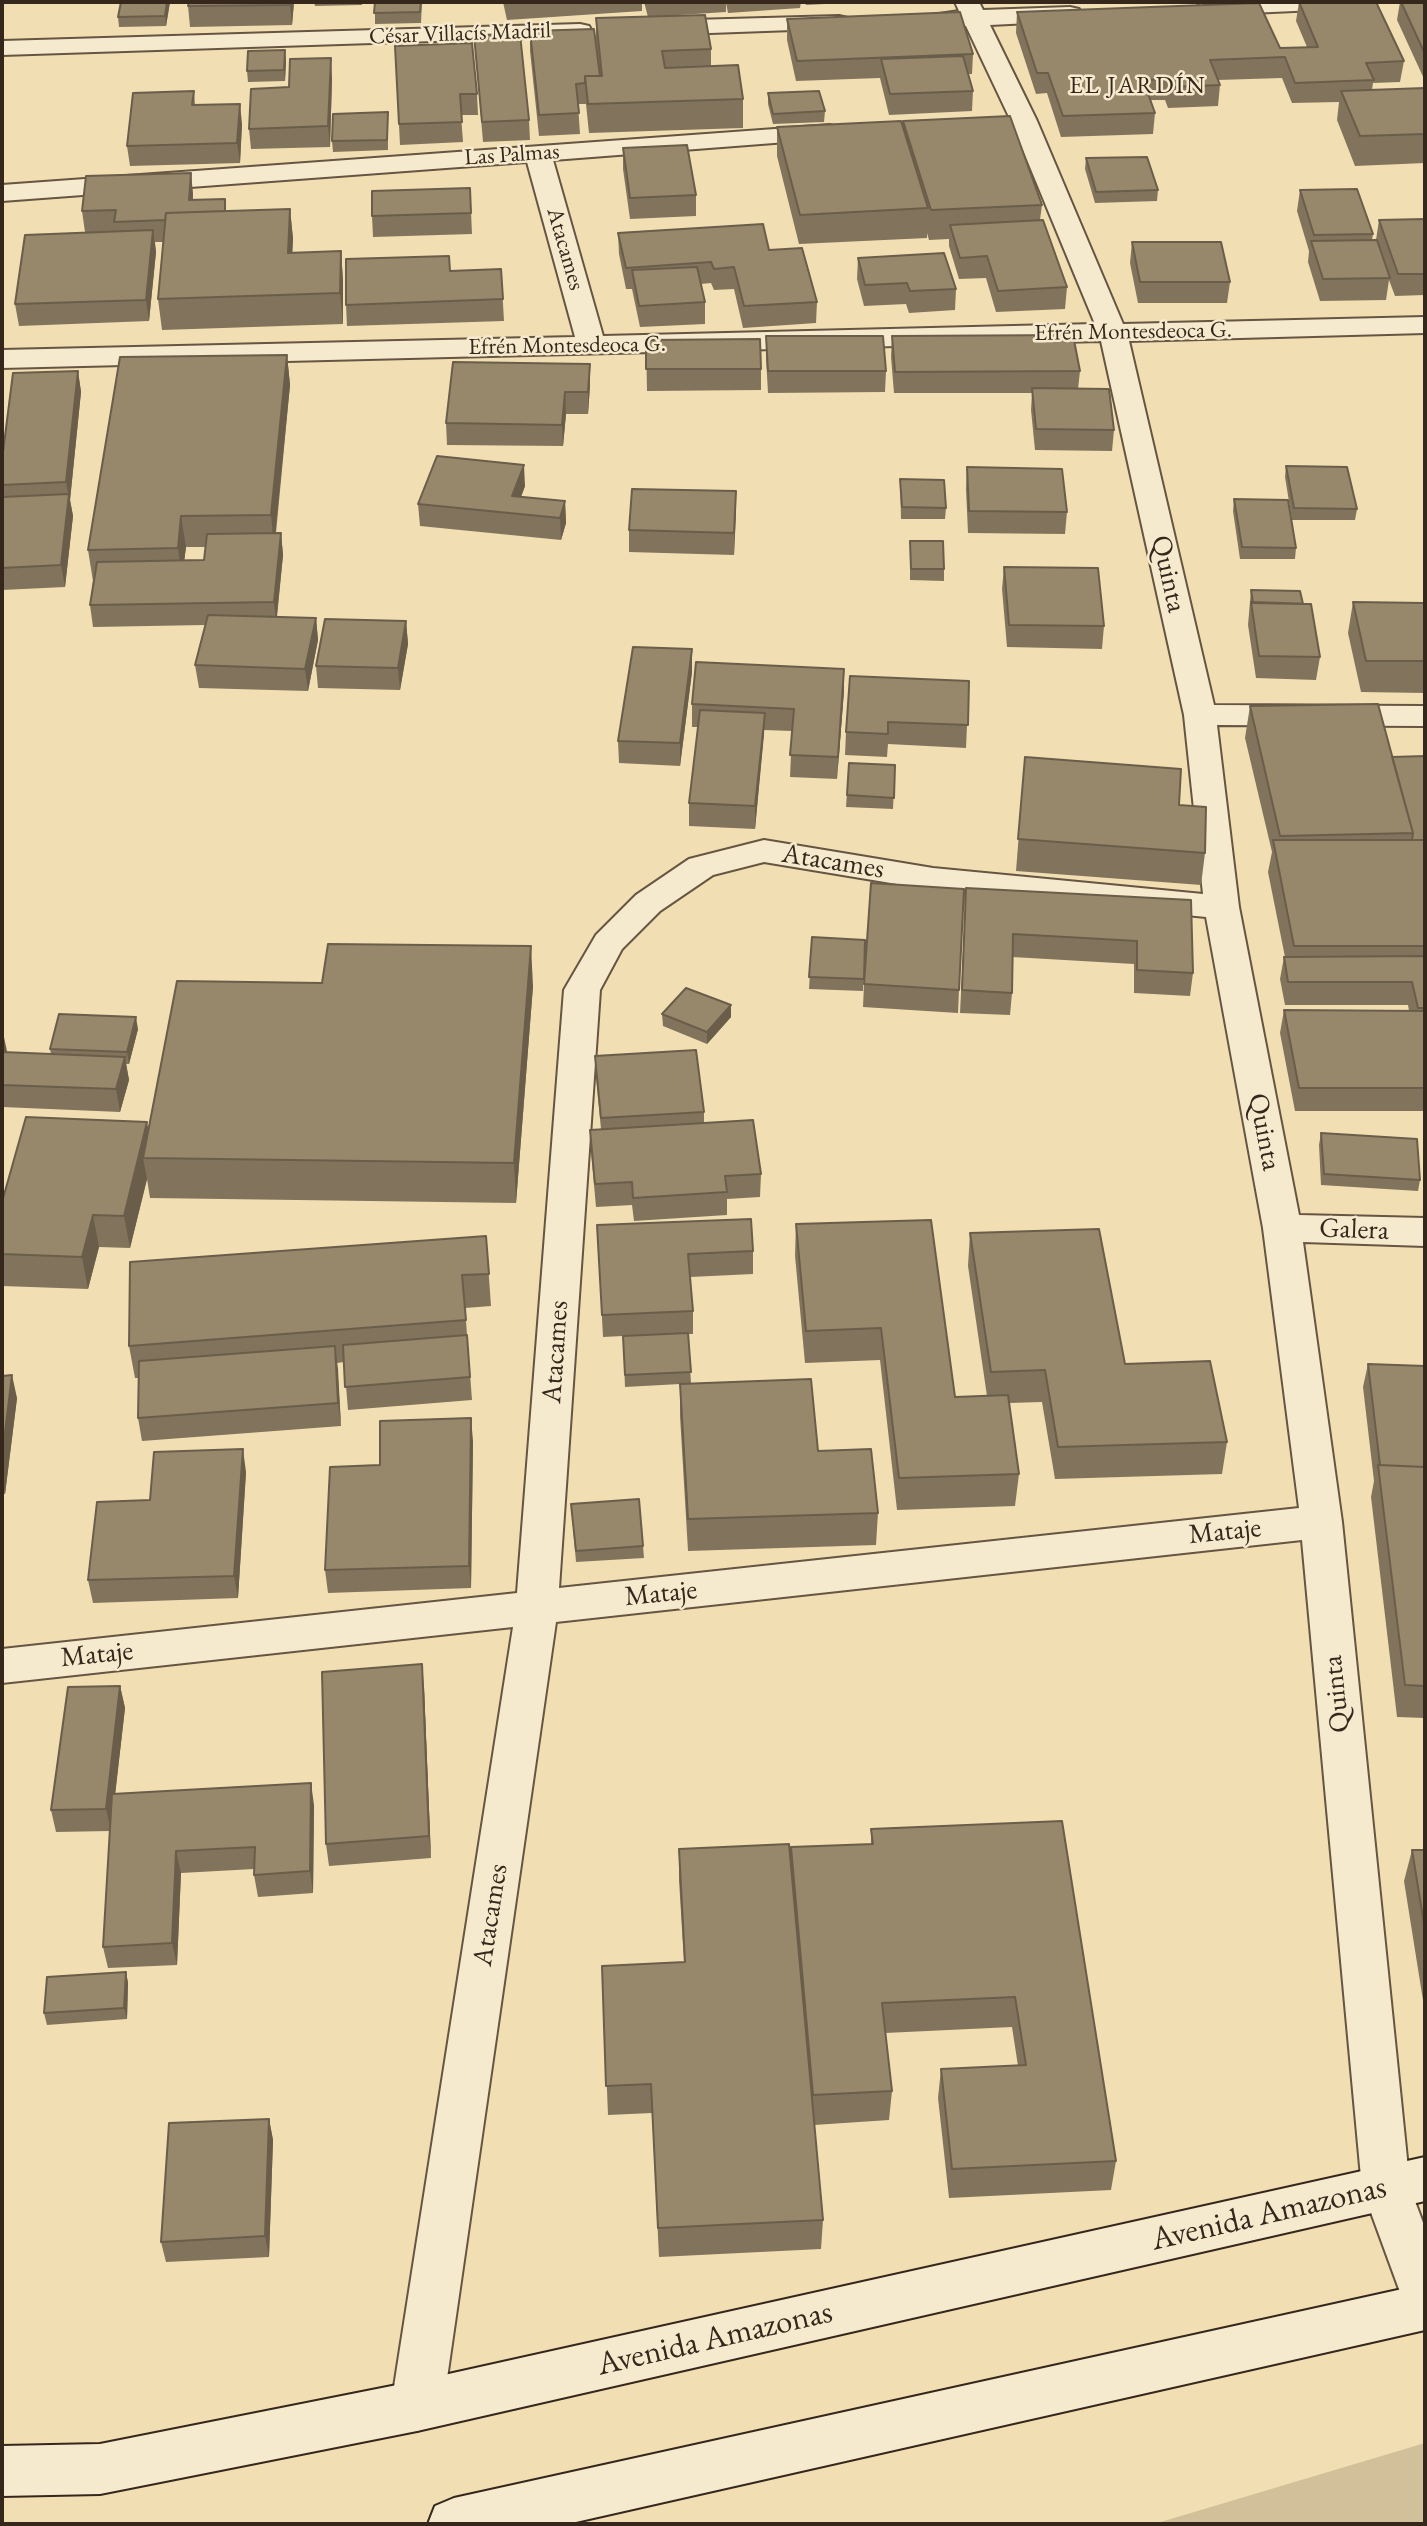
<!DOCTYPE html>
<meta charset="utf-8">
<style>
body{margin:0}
#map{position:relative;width:1427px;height:2526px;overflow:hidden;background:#f1dfb3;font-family:"EB Garamond",serif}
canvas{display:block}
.frame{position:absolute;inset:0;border:4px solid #36271c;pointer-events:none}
</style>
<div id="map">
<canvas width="1427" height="2526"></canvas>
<div class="frame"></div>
</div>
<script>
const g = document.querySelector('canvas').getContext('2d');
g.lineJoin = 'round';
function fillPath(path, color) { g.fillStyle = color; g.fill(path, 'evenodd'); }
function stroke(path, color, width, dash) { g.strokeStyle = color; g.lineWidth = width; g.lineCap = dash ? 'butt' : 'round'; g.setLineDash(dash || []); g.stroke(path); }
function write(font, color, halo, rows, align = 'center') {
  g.font = font + ' "EB Garamond",serif'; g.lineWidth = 5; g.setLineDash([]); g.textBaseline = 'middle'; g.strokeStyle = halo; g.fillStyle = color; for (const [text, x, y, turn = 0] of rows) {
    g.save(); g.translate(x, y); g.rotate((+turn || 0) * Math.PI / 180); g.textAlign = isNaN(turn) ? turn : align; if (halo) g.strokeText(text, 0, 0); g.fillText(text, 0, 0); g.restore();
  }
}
fillPath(new Path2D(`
 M1425,2443V2524H1154Z`), '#d1c099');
const street = new Path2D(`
 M955,2H979L983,10L1070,7L1079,9L1082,14L1079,19L1070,21L990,25L1037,121L1123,324L1425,317V333L1129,341L1214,705L1425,706V726L1217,725L1239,907L1299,1215L1425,1218V1246L1303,1242L1342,1522L1410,2188L1425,2228V2317L1407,2311L1362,2188L1302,1540L556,1622L443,2406L435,2423L417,2431L399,2423L391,2406L513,1627L2,1683V1649L517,1593L564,990L596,935L636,895L689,859L764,840L933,868L1203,894L1184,715L1101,341L2,368V350L575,337L527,162L2,201V185L830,125L839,128L843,133L839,138L553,160L603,336L1095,324L1011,121L966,26L939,24L936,19L939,14L959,11ZM764,862L933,890L1206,917L1263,1228L1299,1508L559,1588L600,990L622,949L660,911L713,875Z
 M1203,2H1350L1347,7L1338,9L1207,15L1198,13L1195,8Z
 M839,16L848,18L851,23L848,28L655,35L646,33L643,28L646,23L655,21Z
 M580,24L589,26L592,31L589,36L2,55V41Z`);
const secondary = new Path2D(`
 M1425,2157V2201L417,2431L100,2494L2,2496V2446L100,2444L417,2381Z
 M1425,2284V2330L567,2524H428L435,2506L454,2498Z`);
stroke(street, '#655542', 4);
stroke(secondary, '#36271c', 4);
fillPath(street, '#f6eace');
fillPath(secondary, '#f6eace');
fillPath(new Path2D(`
 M170,2L166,26L119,27L118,17Z
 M294,2L292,25L190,27L188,6Z
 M314,2H362V5L315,6Z
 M375,2H422L421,23L375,24Z
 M503,2H642V11L507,20Z
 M644,2H801L800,8L728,13L726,3V12L648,17Z
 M805,2H863L806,5Z
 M1299,2H1376L1404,61L1400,82L1373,83L1372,90L1425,88V163L1355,166L1337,120L1339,102L1292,103L1282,78L1218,80L1220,85L1218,106L1168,108L1165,100H1151L1155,113L1153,134L1061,137L1047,93L1036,94L1016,33L1017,12L1280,48L1307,47L1296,21Z
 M1400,2H1425V81L1397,20Z
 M596,18L711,49V66L743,99V128L589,133L586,104H578L580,134L539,136L530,51V31L596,47Z
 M787,19L973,54L972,74H968L973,91L972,111L889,115L880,78L796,81L787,40Z
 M474,35L529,120L530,140L483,142Z
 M395,46L477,94L478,115H461L463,142L400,145Z
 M286,60L285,81L248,82L247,71Z
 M332,78L330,147L251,149L249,129L289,87Z
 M194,91L195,105L242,124L240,163L130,166L127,146Z
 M768,93L825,111L824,122L773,124L768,104Z
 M903,121L1042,205L1040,220L1067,287L1065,309L996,312L986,278L959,279L949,246V239L929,240L927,233V238L799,244L777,156V127L903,125Z
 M388,123V150L333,152L332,141Z
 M623,148L696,195V216L630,219L623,169Z
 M1086,158L1158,190L1157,201L1095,203L1085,169Z
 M191,173L193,199L227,211L290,209L293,239L292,253L341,251L343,281V324L162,330L158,299L163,242H155L156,252L149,321L19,326L15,304L85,232L82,211Z
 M470,188L472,234L373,237L372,216Z
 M1300,190L1373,234L1372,240H1376L1379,220L1425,219V295L1395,296L1389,280L1386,300L1320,301L1308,262L1309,251L1297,211Z
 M618,233L769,250L817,302L816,323L743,328L734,289L714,290L711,283L701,284L705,302V324L640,327L632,289H626L619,254Z
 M1132,242L1230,282L1227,303H1138L1130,263Z
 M858,258L956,289L955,310L909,313L906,304L864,306L857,279Z
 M501,269L504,321L347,326L346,305L450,271Z
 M766,336L886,371L885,392L768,393L766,358Z
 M892,336L1080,371L1078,389L1114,430L1112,451L1035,450L1031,410L1032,393H894L891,357Z
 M646,340L761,369V390L647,391Z
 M287,355L290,385L276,533H281L283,555L277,617L316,618L318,640L308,691L199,688L195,665L205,625L93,627L90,605L93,581L88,550ZM186,547H206L204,560L184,561Z
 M78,371L81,392L70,500L73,516L65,587L2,590V460Z
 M590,385L588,414H566L563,446L447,445L446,423Z
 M1286,466L1357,509L1355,520H1292L1285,477Z
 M967,467L1067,512L1065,534L968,533L966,489Z
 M900,479L946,508L945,519H901Z
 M525,486L521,497L565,501L566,523L561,540L420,526L418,504Z
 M736,491L734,555L629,552V530Z
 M1234,499L1296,548L1295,559H1240L1233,511Z
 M910,541L944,569V581L910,580Z
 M1004,567L1104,626L1102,649L1007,647L1002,589Z
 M1251,590L1303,604L1320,657L1316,680L1256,678L1248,625Z
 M1353,602L1425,603V693L1361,692L1348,633Z
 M406,621L408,644L400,690L318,688L316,666Z
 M692,649V672L680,766L619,763L618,741Z
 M969,681L966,748L888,744L887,757L845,755L846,732Z
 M844,691L837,779L790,777L792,731L764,730L755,829L689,826V803L698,727H692V704Z
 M1250,706L1392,757L1425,756V1111H1295L1280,1033L1284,1010L1409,1011L1408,1005H1285L1280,979L1284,957H1285L1268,872L1272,852L1245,738Z
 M1025,757L1179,805L1205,853L1201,885L1016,871Z
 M849,763L895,765L893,809L846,807Z
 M1191,900L1193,973L1190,996L1134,993V964L1012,957V993L1010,1015L960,1013L965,911Z
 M812,937L865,940L863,991L809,989Z
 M864,984L959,990L958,1013L863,1007Z
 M533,986L516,1203L150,1198L147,1179L130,1248L99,1247L88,1289L2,1286V1202L148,1130Z
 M662,1014L731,1017L707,1044L663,1026Z
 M2,1028L6,1052L51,1054L50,1049L138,1029L129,1064H126L129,1080L120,1112L2,1107Z
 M595,1056L704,1112V1123L761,1174L760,1197L727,1199V1215L634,1221L632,1205L596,1207L591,1152L590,1130L601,1129L596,1078Z
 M1321,1133L1420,1180L1418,1191L1321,1185L1319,1145Z
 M796,1224L955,1397L987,1396L968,1266L970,1233L1125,1364L1227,1442L1222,1474L1055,1479L1042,1402L1009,1403L1019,1474L1015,1506L897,1510L880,1360L805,1363L795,1256Z
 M597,1225L753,1251V1274L690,1277L693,1311V1334H688L691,1383L818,1451L878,1513L876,1545L688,1551L680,1416V1384L625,1387L623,1336L603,1337Z
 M486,1236L491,1306L465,1308L472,1400L348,1410L344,1362L337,1363L341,1426L142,1441L138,1418L139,1378H135L129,1346Z
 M1368,1364L1425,1366V1718L1397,1717L1371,1497L1374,1481L1363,1387Z
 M2,1376L17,1398L5,1494H2Z
 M473,1441L471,1588L328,1593L325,1570L380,1465Z
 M246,1472L238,1598L93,1603L88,1580L150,1500Z
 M571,1504L643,1546L644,1558L576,1562Z
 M120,1686L125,1708L115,1794L314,1805L313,1893L258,1897L254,1875V1869L181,1873L177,1965L108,1968L103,1947L110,1831L56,1832L51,1810Z
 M424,1687L431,1858L329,1866L326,1844Z
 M1062,1821L1116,2161L1111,2190L949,2198L938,2098L941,2069L1018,2066L1012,2027L885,2033L892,2091L889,2120L814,2125L823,2220L821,2249L659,2257L652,2113L608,2115L602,1966L684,1962L679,1880V1849L790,1861L791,1847L871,1844V1829Z
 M1412,1850H1425V2013L1404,1881Z
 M126,1972L128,1983L127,2019L47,2025L44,2013Z
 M269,2119L273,2140L269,2257L166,2262L161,2242Z`), '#82745c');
fillPath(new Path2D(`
 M167,2H170L166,26L165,16Z
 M290,2H294L292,25L290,5Z
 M285,50L286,60L285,81L284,70Z
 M331,58L332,78L330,147L328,126Z
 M240,104L242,124L240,163L237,143Z
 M191,173L193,194L191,221L189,200Z
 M290,209L293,239L291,283L288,253Z
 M153,230L156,252L149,321L146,300Z
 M341,251L343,281V324L340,293Z
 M287,355L290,385L274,546L271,515Z
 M590,364V385L588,414V392Z
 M78,371L81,392L70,500L73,516L65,587L61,565L69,498L66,482Z
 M565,392L566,414L563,446L562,425Z
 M524,465L525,486L515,513L512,496Z
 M736,491V513L734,555V533Z
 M565,501L566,523L561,540L560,518Z
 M181,516L186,547L182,579L178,548Z
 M281,533L283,555L276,624L274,602Z
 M316,618L318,640L308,691L305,669Z
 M406,621L408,644L400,690L398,668Z
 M692,649V672L680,766V743Z
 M844,669V691L837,779L838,757Z
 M765,713L764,735L755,829V806Z
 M531,946L533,986L516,1203L514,1163Z
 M731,1005V1017L707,1044V1032Z
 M136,1017L138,1029L129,1064L127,1052Z
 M2,1028L7,1051L2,1069Z
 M125,1057L129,1080L120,1112L116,1089Z
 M147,1122L153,1154L143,1158L147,1179L130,1248L124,1216Z
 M93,1215L99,1247L88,1289L82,1257Z
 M335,1346L338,1369L341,1426L338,1403Z
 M12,1375L17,1398L5,1494L2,1479V1457Z
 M471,1418L473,1441L471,1588L469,1566Z
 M243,1449L246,1472L238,1598L234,1576Z
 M422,1664L424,1687L431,1858L429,1836Z
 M120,1686L125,1708L111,1831L106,1809Z
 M311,1783L314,1805L313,1893L310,1871Z
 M176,1851L181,1873L177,1965L172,1943Z
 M126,1972L128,1983L127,2019L124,2008Z
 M269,2119L273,2140L269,2257L265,2236Z`), '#6a5e4b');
const building = new Path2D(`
 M121,2H167L165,16L118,17Z
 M189,2H290V5L188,6Z
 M375,2H421L420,12L374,13Z
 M1299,2H1376L1404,61L1366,63L1374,80L1295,83L1285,57L1210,60L1220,85L1170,87L1167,79L1143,80L1155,113L1063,116L1048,73H1037L1017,12L1259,3L1280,48L1318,47Z
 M1401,2H1425V54Z
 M960,12L973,54L797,61L787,19Z
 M705,15L711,49L662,51L665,68L738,65L743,99L588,104L585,76H602L596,18Z
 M594,29L600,76H585V83L576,84L579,113L539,115L530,31Z
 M520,34L529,120L482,122L474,35Z
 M472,43L477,94H460L462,122L399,124L395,46Z
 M285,50L284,70L247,71L248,51Z
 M963,56L973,91L890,94L881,59Z
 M331,58L328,126L249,129L251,89L289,87L290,59Z
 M1425,88V134L1360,136L1341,91Z
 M194,91L192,105L240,104L237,143L127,146L133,93Z
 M819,91L825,111L773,114L768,93Z
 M388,112L387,140L332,141L333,114Z
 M1010,116L1042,205L931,210L903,121Z
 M901,121L928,208L800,215L777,127Z
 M687,145L696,195L630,198L623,148Z
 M1147,157L1158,190L1096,192L1086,158Z
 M191,173L189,200L225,199V211L166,213L165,220L114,222L116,210L82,211L86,176Z
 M470,188L471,213L372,216V191Z
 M1357,189L1373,234L1314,235L1300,190Z
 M290,209L288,253L341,251L340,293L158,299L166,213Z
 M1425,219V274H1398L1379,220Z
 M1043,220L1067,287L998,291L987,256L960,258L950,225Z
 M763,224L769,250L802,248L817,302L744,306L734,267L714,269L711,262L626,268L618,233Z
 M153,230L146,300L15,304L25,235Z
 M1377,240L1390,278L1323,279L1311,241Z
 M1132,242H1221L1230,282H1140Z
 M944,253L956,289L910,291L907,283L865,285L858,258Z
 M449,256L450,271L501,269L503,299L346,305V259Z
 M697,267L705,302L639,306L632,270Z
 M1073,335L1080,371L895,372L892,336Z
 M766,336H883L886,371H768Z
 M760,339L761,369H646V340Z
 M287,355L271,515L181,516L178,548L88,550L120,357Z
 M453,362L590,364L588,392H565L562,425L446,423Z
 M78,371L66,482L2,485V460L13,373Z
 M1032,388L1109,389L1114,430L1036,429Z
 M437,456L524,465L512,496L565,501L560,518L418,504Z
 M1286,466L1347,467L1357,509L1294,508Z
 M967,467L1062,469L1067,512L969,511Z
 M900,479L944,480L946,508L902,507Z
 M632,489L736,491L734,533L629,530Z
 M69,494L61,565L2,568V497Z
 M1234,499L1288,500L1296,548L1242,547Z
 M281,533L274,602L90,605L97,562L204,560L207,534Z
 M910,541H943L944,569H911Z
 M1004,567L1098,568L1104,626L1009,625Z
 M1251,590L1300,591L1303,604L1253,603Z
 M1251,602L1311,604L1320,657L1259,656Z
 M1353,602L1425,603V661H1366Z
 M208,615L316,618L305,669L195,665Z
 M325,619L406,621L398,668L316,666Z
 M633,647L692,649L680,743L618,741Z
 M696,662L844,669L838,757L790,755L794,709L692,704Z
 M850,676L969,681L968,725L888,722V734L846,732Z
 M1378,704L1413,833L1280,836L1250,706Z
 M700,710L765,713L755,806L689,803Z
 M1425,756V840H1412L1413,833L1392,757Z
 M1025,757L1181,769L1179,805L1206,807L1205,853L1018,839Z
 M849,763L895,765L894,798L847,795Z
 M1273,840H1425V946H1294Z
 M871,883L964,889L959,990L864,984Z
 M966,888L1191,900L1193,973L1137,970V941L1013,934L1012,993L962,990Z
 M812,937L865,940L864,979L809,977Z
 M328,944L531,946L514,1163L143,1158L177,981L322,983Z
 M1425,956V1008H1418L1412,982H1288L1284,957Z
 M686,988L731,1005L707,1032L662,1014Z
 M1284,1010L1424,1011L1425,1017V1088H1299Z
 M59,1014L136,1017L127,1052L50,1049Z
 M696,1050L704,1112L601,1118L595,1056Z
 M2,1052L125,1057L116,1089L2,1085Z
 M26,1117L147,1122L124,1216L93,1215L82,1257L2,1254V1202Z
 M753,1120L761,1174L725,1176L727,1192L633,1198L632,1182L595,1184L590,1130Z
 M1321,1133L1417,1139L1420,1180L1324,1174Z
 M751,1219L753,1251L688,1254L693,1311L602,1315L597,1225Z
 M931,1220L955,1397L1008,1395L1019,1474L899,1478L881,1328L806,1331L796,1224Z
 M1099,1229L1125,1364L1210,1361L1227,1442L1058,1447L1045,1370L991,1372L970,1233Z
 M486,1236L489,1274L462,1275L466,1320L129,1346L130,1262Z
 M688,1333L691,1372L625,1375L623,1336Z
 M467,1335L470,1377L345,1387L343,1345Z
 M335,1346L338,1403L138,1418L139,1361Z
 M1368,1364L1425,1366V1467L1380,1465Z
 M12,1375L2,1457V1376Z
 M811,1379L818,1451L871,1449L878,1513L688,1519L680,1384Z
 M471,1418L469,1566L325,1570L330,1467L380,1465V1421Z
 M243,1449L234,1576L88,1580L97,1502L150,1500L154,1452Z
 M1378,1465L1425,1467V1686L1405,1685Z
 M639,1499L643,1546L576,1551L571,1504Z
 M422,1664L429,1836L326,1844L322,1672Z
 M120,1686L106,1809L51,1810L68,1687Z
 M311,1783L310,1871L254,1875L255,1847L176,1851L172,1943L103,1947L112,1794Z
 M1062,1821L1116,2161L952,2169L941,2069L1026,2065L1015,1997L882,2003L892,2091L813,2095L791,1847L873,1844L871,1829Z
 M789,1844L823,2220L658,2228L651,2084L606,2086L602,1966L685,1962L679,1849Z
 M1412,1850H1425V1930Z
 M126,1972L124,2008L44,2013L47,1977Z
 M269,2119L265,2236L161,2242L169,2123Z`);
fillPath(building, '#97876b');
stroke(building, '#6a5e4b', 2);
write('23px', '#36271c', '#f6eace', [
 ["César Villacís Madril",460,34,-2],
 ["Las Palmas",512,155,-4],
 ["Atacames",565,249,74],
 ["Efrén Montesdeoca G.",1133,332,-1],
 ["Efrén Montesdeoca G.",567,346,-1]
]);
g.letterSpacing = '2px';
write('24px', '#36271c', '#f6eace', [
 ["EL JARDÍN",1138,86]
]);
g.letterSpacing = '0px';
write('28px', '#36271c', '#f6eace', [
 ["Quinta",1168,574,77],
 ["Atacames",833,862,9],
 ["Quinta",1264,1132,79],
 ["Galera",1354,1230,2],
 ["Atacames",556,1352,-86],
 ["Mataje",1225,1532,-6],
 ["Mataje",661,1594,-6],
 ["Mataje",97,1655,-6],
 ["Quinta",1337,1694,-96],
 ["Atacames",491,1915,-81]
]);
write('33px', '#36271c', '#f6eace', [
 ["Avenida Amazonas",1269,2214,-13],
 ["Avenida Amazonas",715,2339,-13]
]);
</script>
